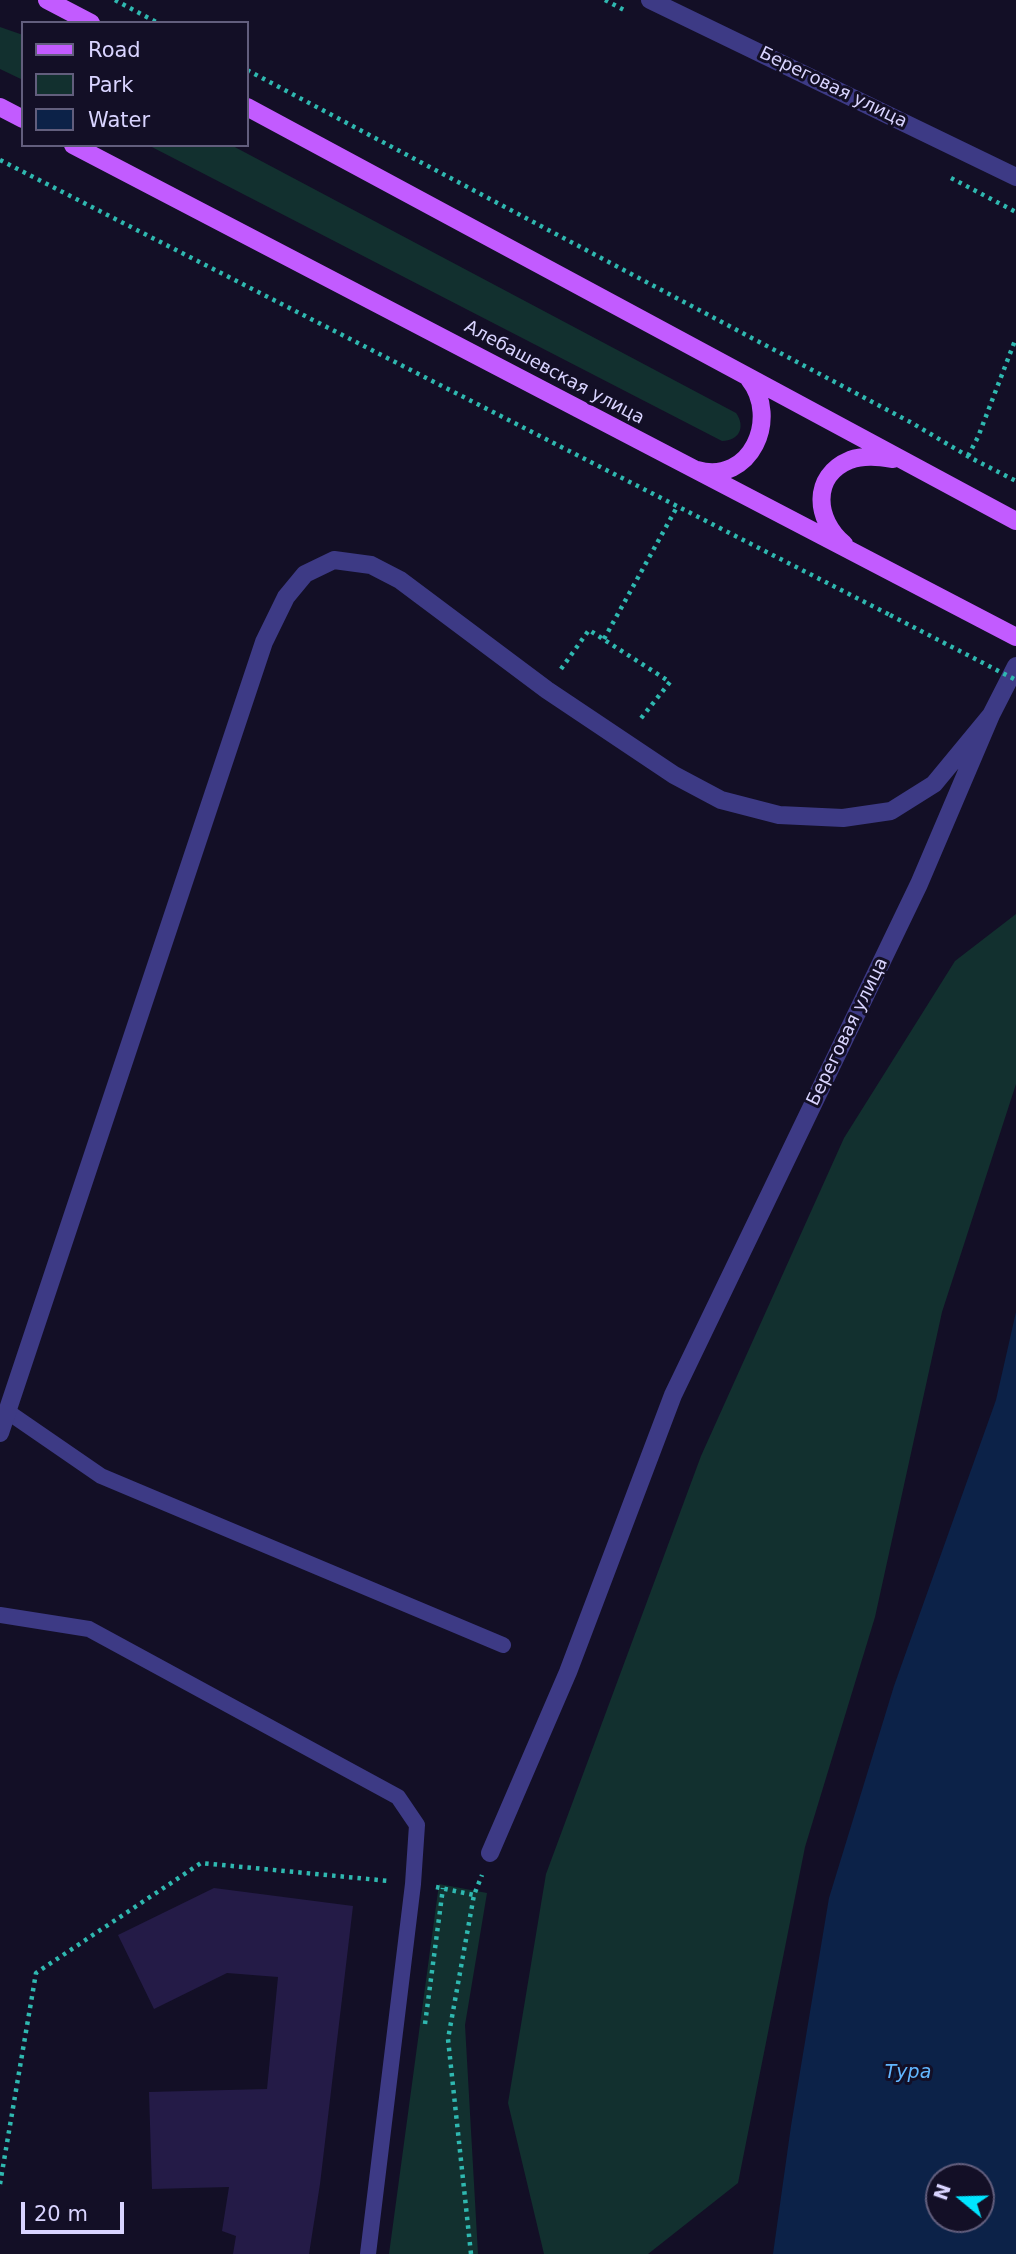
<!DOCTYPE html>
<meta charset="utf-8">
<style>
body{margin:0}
#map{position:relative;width:1016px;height:2254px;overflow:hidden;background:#130f26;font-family:"DejaVu Sans",sans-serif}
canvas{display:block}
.legend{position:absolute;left:21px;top:21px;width:228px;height:126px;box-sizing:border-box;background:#130f26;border:2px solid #625e7d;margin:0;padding:9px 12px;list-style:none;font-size:21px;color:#d9d4ff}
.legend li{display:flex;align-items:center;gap:14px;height:35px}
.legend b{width:35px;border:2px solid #625e7d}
.north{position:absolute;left:925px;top:2163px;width:70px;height:70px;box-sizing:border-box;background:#130f26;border:2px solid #625e7d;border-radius:50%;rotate:289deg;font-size:19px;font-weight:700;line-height:28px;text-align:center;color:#d9d4ff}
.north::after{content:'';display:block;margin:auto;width:24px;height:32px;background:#00e5ff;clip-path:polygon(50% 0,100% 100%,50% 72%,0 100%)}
.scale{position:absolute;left:21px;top:2202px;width:103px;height:32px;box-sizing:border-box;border:4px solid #d9d4ff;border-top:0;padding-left:9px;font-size:21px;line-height:24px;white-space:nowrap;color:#d9d4ff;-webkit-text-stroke:5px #130f26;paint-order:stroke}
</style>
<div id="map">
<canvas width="1016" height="2254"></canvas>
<ul class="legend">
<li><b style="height:9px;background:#c25bff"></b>Road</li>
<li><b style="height:19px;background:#12302f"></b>Park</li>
<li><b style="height:19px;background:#0c2248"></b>Water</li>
</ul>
<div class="north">N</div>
<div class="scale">20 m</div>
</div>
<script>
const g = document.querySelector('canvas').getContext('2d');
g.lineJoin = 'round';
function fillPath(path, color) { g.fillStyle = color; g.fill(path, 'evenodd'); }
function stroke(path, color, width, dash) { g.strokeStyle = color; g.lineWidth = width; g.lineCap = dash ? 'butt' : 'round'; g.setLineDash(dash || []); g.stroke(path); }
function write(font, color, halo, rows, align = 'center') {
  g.font = font + ' "DejaVu Sans",sans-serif'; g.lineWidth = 6; g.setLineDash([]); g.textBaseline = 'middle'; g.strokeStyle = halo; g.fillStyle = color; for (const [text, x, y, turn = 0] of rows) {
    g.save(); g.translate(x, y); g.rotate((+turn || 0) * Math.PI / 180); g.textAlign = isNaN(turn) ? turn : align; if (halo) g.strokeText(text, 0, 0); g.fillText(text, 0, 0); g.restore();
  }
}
fillPath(new Path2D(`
 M0,27L23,35V80L0,69Z
 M148,145H231L736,413C746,427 739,441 722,441Z
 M1016,914V1084L942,1312L875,1617L805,1847L738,2183L648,2254H544L508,2103L546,1874L701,1456L844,1138L955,961Z
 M439,1884L487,1893L465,2025L478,2254H389Z`), '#12302f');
fillPath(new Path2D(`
 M1016,1312V2254H773L791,2126L829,1898L894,1686L996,1400ZM939,2177H981V2219H939Z`), '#0c2248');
fillPath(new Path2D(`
 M214,1888L353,1906L320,2184L309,2254H233L236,2236L222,2231L229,2187L152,2189L149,2092L267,2089L278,1977L227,1973L154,2009L118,1935Z`), '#241b47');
stroke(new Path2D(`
 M115,0L158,23
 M605,0L626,11
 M247,70L912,423L971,458L1016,481
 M0,160L890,615
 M951,178L1016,212
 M968,456L978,437L1016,338
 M604,639L677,507
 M561,669L589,630L670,682L638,722
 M436,1887L474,1895
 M425,2024L443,1888
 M0,2184L36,1973L201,1863L389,1881
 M471,2254L448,2039L474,1895L482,1875`), '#2fb8b0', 4.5, [3.5, 5]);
stroke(new Path2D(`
 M8,1412L101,1476L503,1645
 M0,1615L89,1629L398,1797L417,1825L413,1884L368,2254`), '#3d3a85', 16);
stroke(new Path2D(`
 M650,0L1016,177
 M0,1433L264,642L286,597L305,574L334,560L371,565L400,580L547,690L674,775L721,800L779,815L843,818L891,811L934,784L991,715
 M490,1853L568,1672L673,1395L919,884L991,715L1016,666`), '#3d3a85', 18);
stroke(new Path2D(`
 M47,0L91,23
 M0,107L23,119
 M247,107L1016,521
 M73,145L1016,637
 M697,470C751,485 780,418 749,379
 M844,544C815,520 811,476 850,460C864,455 879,457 893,459`), '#c25bff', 18);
stroke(new Path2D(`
 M890,615L1016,680`), '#2fb8b0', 4.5, [3.5, 5]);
write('18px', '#d9d4ff', '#130f26', [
 ["Береговая улица",833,88,26],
 ["Алебашевская улица",554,373,28],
 ["Береговая улица",848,1032,-64]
]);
write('italic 19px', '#62b6ff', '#130f26', [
 ["Тура",908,2073]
]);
</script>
